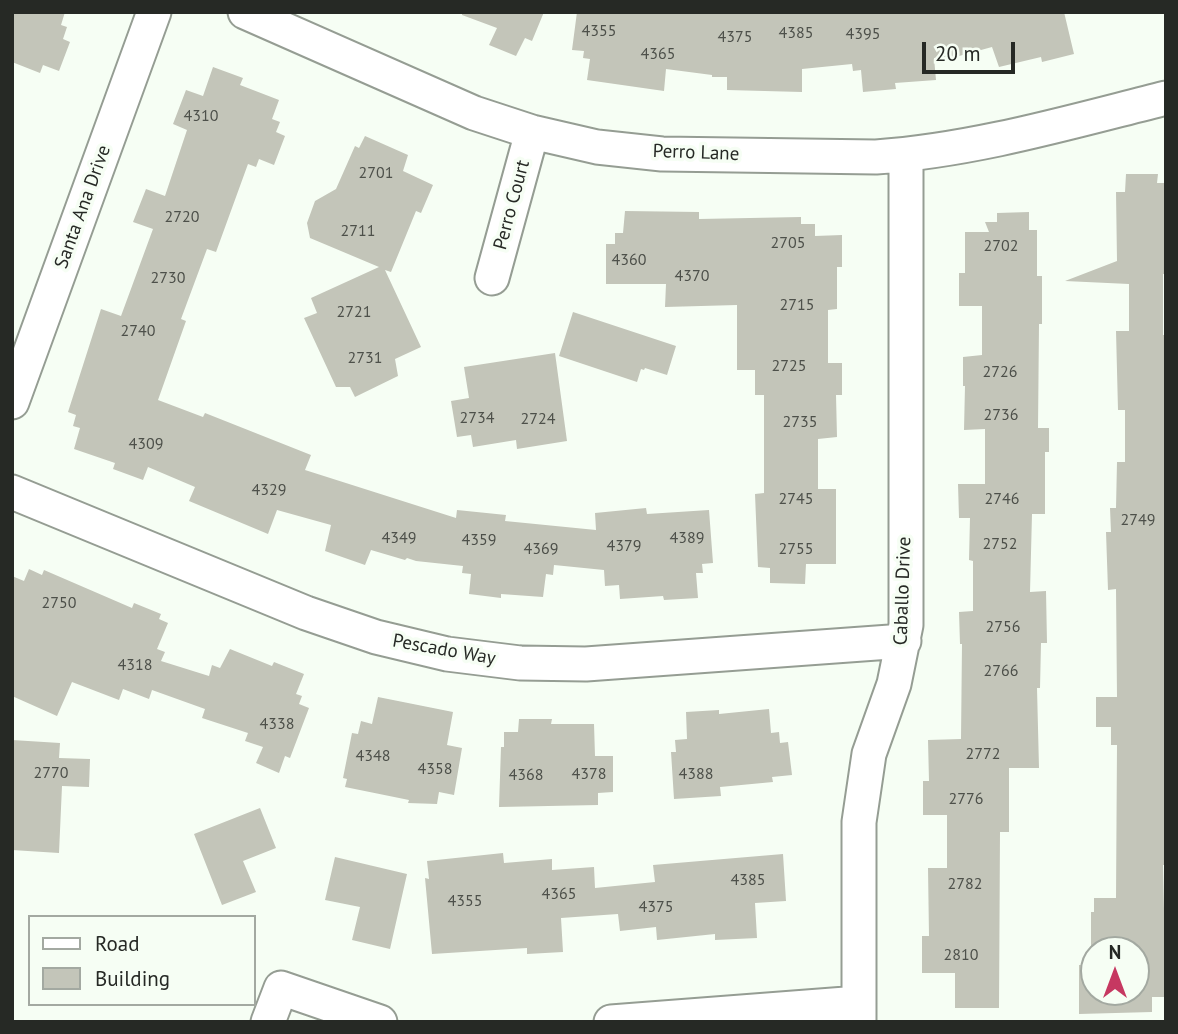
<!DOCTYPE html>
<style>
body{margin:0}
#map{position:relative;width:1178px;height:1034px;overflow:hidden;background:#f6fef4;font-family:"PT Sans",sans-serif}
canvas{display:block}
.frame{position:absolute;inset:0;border:14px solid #262925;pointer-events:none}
.legend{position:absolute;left:28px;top:915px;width:228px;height:91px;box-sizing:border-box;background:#f6fef4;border:2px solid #a3a9a1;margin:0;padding:9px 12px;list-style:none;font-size:21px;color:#262925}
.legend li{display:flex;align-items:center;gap:14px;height:35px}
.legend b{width:35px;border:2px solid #a3a9a1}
.north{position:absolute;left:1080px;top:936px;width:70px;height:70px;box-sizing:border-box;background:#f6fef4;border:2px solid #a3a9a1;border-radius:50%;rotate:0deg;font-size:19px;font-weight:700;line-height:28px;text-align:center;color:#262925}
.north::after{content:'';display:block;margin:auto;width:24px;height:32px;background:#c63861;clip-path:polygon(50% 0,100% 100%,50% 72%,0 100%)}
.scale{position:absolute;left:922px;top:42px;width:93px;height:32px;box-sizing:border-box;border:4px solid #262925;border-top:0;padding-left:9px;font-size:21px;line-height:24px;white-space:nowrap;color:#262925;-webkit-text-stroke:5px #f6fef4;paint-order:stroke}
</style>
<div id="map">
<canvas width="1178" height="1034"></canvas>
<div class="frame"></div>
<ul class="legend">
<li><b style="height:9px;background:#fff"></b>Road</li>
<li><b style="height:19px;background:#c3c5b9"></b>Building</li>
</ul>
<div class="north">N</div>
<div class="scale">20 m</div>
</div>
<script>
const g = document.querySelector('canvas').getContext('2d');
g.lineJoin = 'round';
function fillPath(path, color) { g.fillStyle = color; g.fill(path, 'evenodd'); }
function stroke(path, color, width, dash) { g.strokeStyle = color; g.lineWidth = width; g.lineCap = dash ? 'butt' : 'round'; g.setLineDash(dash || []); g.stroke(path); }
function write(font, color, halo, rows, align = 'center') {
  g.font = font + ' "PT Sans",sans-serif'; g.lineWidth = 7; g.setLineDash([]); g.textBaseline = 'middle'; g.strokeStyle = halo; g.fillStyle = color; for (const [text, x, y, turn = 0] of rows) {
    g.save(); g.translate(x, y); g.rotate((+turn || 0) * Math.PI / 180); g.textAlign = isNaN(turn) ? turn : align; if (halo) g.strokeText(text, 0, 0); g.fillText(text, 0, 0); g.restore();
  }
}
fillPath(new Path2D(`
 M12,12H65L61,25L67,27L63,39L70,42L59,71L43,65L40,73L12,62Z
 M462,12H544L532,41L525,38L516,56L489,45L497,28L462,15Z
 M577,12H1064L1074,54L1042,62L1041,57L999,67L992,47L959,56L934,58L936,80L895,83L896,89L863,92L861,70L853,71L852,64L802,69V92L727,90V77H712V75L666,69L664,91L587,80L590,59L583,58L584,51L572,50Z
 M213,67L243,78L240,85L279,100L272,119L280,122L276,132L285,136L274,165L259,159L256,167L248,164L216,252L207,249L181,319L186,321L158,400L203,417L205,413L311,455L305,470L456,518L457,510L506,515L505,521L596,530L595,513L646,508L647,514L709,510L713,563L702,564L703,573H696L698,598L664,600L663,596L620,599L619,585L605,586L604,570L554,565L553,575L546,574L543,597L501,594V598L469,594L471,574L462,573L463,566L416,561L407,558L405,560L371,550L365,565L325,551L331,525L277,510L268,534L189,501L195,487L148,467L143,480L113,469L115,463L74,449L80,428L73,426L76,415L68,412L101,309L121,316L153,229L133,222L146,189L165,196L187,130L173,124L186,90L203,96Z
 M365,136L408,155L403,171L433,185L421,213L416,211L391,272L385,270L421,347L395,359L398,376L355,397L350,387H336L304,318L317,313L311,298L379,267L310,238L307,223L315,201L336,189L355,146L359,148Z
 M1126,174H1158L1157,183H1166V274H1163V335H1166V865H1163L1166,997H1152V1012L1079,1014V965H1091V912H1094V898H1116L1117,745H1111V727H1096V697H1117L1116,589L1108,590L1106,532H1111L1110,508H1116L1117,462H1125V410H1118L1116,331H1129V284L1065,281L1117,261L1116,192H1125ZM1094,950H1136V992H1094Z
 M625,211L699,212V219L801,217V224H815V236L842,235V267H837V309L828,310V363H842V395H836L837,437L818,439V489H836V564H806L805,584L770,583V568L758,567L755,494L764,493V395H755V370H737V305L665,307L666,284H606V244H615V233H623Z
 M1029,212V230H1037V276H1042V324H1039L1038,428H1049V452H1045V514H1032L1030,592L1046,591L1047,643H1041L1040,688H1037L1039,768H1009V832H1000L999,1008H955V973H922V936H929L928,868H947V815H923V781H929L928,740L961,739L962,644H960L959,612L973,611V561L969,560L970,518H959L958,484H985V429L964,430L965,386H963V357L982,355V306H959V273H965V232H989L985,222H997V213Z
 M573,312L676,346L667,375L645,368L644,370L641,369L637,382L559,356Z
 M555,353L567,441L517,449L516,440L473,447L471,435L457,437L451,401L469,398L464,367Z
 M29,569L42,575L44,570L132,608L134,603L161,614L159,619L168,623L157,649L165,652L161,661L209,676L212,665L220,668L230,649L272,666L274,662L304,674L296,694L302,696L299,704L309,708L290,758L285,756L279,773L256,763L263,747L245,741L248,733L202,718L205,709L152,690L149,699L123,689L119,700L72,682L57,716L12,696V576L24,581Z
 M378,697L453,712L447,745L462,748L454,795L439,792L437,804L408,803L409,800L345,787L347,779L343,778L352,733L358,734L361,721L372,724Z
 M769,709L771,733L779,732L780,743L788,742L792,775L772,777L773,782L720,787L721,796L674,799L671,752H676L675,740L687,739L686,712L719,710V714Z
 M519,719H552L551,724H594L595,756H613V792L598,793V805L499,807L501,747H504V732H518Z
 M12,740L60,743L59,758L90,759L89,787L62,786L59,853L12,850Z
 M260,808L276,848L243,861L256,892L222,905L194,834Z
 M503,853L504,863L552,859V870L594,867L595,888L655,882L653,865L783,854L786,901L755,903L757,938L715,940V934L657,940L656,927L620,931L618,914L561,918L563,952L527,954V948L432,954L425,878L429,879L427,861Z
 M335,857L407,874L390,949L352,940L360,907L325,900Z`), '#c3c5b9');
const minor = new Path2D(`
 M245,12L474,113L532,132L597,147L662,154L876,157C975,150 1070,122 1166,98
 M492,278L532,132
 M12,402L154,12
 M12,492L306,613L376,637L447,654L520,663L586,664L904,641
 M268,1022L281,988L380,1022
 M611,1022L859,1003
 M859,1022V822L869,754L894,684L906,625V155`);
stroke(minor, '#959d93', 37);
stroke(minor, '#fff', 33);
write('16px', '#4d504a', null, [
 ["4355",599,31],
 ["4385",796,33],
 ["4395",863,34],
 ["4375",735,37],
 ["4365",658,54],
 ["4310",201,116],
 ["2701",376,173],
 ["2720",182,217],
 ["2711",358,231],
 ["2705",788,243],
 ["2702",1001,246],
 ["4360",629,260],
 ["4370",692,276],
 ["2730",168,278],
 ["2715",797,305],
 ["2721",354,312],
 ["2740",138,331],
 ["2731",365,358],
 ["2725",789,366],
 ["2726",1000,372],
 ["2736",1001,415],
 ["2734",477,418],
 ["2724",538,419],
 ["2735",800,422],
 ["4309",146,444],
 ["4329",269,490],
 ["2745",796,499],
 ["2746",1002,499],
 ["2749",1138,520],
 ["4349",399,538],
 ["4389",687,538],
 ["4359",479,540],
 ["2752",1000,544],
 ["4379",624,546],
 ["4369",541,549],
 ["2755",796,549],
 ["2750",59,603],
 ["2756",1003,627],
 ["4318",135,665],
 ["2766",1001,671],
 ["4338",277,724],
 ["2772",983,754],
 ["4348",373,756],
 ["4358",435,769],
 ["2770",51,773],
 ["4378",589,774],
 ["4388",696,774],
 ["4368",526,775],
 ["2776",966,799],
 ["4385",748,880],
 ["2782",965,884],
 ["4365",559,894],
 ["4355",465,901],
 ["4375",656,907],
 ["2810",961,955]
]);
write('19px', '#262925', '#f6fef4', [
 ["Perro Lane",696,153,2],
 ["Perro Court",512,205,-75],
 ["Santa Ana Drive",83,207,-70],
 ["Caballo Drive",903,591,-88],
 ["Pescado Way",444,650,10]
]);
</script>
